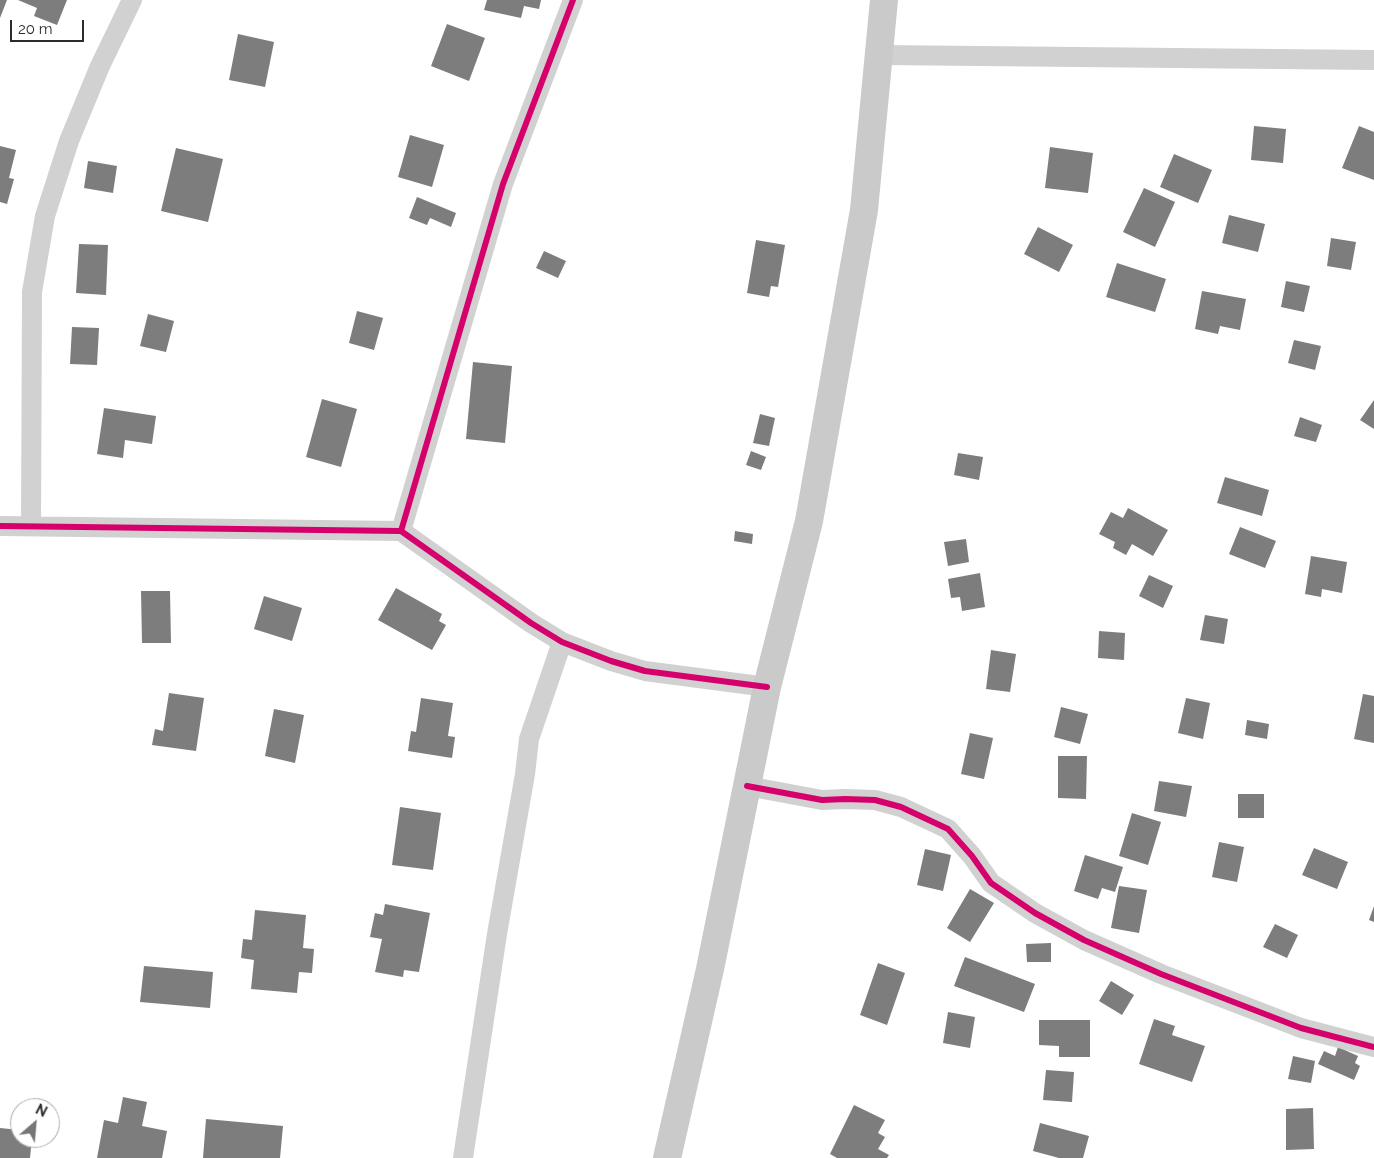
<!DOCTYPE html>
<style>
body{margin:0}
#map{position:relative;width:1374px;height:1158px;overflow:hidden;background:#fff;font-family:Raleway,sans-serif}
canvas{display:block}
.north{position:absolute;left:10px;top:1098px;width:50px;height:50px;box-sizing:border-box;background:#fff;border:1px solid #ababab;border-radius:50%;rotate:27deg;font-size:14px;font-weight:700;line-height:20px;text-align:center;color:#2c2c2c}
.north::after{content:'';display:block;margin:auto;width:18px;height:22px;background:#767676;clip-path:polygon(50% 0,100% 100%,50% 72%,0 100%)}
.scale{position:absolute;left:10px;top:20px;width:74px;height:22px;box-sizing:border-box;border:2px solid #2c2c2c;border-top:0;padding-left:6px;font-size:15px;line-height:18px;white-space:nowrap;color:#2c2c2c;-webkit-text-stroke:4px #fff;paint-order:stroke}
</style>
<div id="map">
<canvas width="1374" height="1158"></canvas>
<div class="north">N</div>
<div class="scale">20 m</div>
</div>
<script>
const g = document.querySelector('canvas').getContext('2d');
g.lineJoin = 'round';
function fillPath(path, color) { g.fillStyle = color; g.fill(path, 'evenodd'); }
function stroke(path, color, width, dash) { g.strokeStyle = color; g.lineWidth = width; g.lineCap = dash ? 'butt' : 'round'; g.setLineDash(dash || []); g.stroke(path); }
fillPath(new Path2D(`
 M0,0H7L0,18Z
 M18,0H67L57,25L34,16L37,8Z
 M487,0H541L539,9L524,6L521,18L484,10Z
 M447,24L485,38L469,81L431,66Z
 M238,34L274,42L265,87L229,80Z
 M1254,126L1286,129L1283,163L1251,160Z
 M1359,126L1374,132V180L1342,168Z
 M410,135L444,145L432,187L398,177Z
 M0,146L16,150L9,178L14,179L7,204L0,202Z
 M1050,147L1093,153L1088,193L1045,188Z
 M176,148L223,159L208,222L161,211Z
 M1174,154L1212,170L1198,203L1160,187Z
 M88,161L117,166L113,193L84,188Z
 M1144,188L1175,202L1155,247L1123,232Z
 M417,197L456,213L451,227L430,218L427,225L409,218Z
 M1229,215L1265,224L1258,252L1222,243Z
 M1038,227L1073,245L1059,272L1024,254Z
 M1331,238L1356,242L1351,270L1327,266Z
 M756,240L785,245L778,287L771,286L769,297L747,293Z
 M79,244L108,245L106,295L76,293Z
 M544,251L566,261L558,278L536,268Z
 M1117,263L1166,279L1155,312L1106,297Z
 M1286,281L1310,286L1304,312L1281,307Z
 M1202,291L1246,299L1240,330L1220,326L1218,334L1195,329Z
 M357,311L383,318L374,350L349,343Z
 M148,314L174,321L166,352L140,346Z
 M72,327L99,328L97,365L70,364Z
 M1294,340L1321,346L1315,370L1288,363Z
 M473,362L512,366L505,443L466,439Z
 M322,399L357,409L341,467L306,457Z
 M1374,400V429L1360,420Z
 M104,408L156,416L152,444L125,440L123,458L97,454Z
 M760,414L775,418L769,446L753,443Z
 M1300,417L1322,425L1316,442L1294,436Z
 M751,451L766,457L761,470L746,465Z
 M958,453L983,457L979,480L954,475Z
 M1225,477L1269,490L1262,516L1217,503Z
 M1128,508L1168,530L1153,556L1132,544L1126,555L1113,548L1115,542L1099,534L1111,512L1123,518Z
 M1240,527L1276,541L1265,568L1229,554Z
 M735,531L753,534L752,544L734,541Z
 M966,539L969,562L948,566L944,542Z
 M1311,556L1347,562L1342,593L1322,589L1321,597L1305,594Z
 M980,573L985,607L962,611L960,597L951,598L948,579Z
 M1149,575L1173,586L1163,608L1139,596Z
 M396,588L442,614L439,621L446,625L432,650L378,620Z
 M141,591H170L171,643H142Z
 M264,596L302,608L292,641L254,629Z
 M1205,615L1228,619L1224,644L1200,640Z
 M1099,631L1125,633L1124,660L1098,658Z
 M991,650L1016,654L1010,692L986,689Z
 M169,693L204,698L196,751L152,745L155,729L163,731Z
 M1363,694L1374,696V743L1354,739Z
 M421,698L453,703L448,736L455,737L452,758L408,751L411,731L416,732Z
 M1186,698L1210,703L1203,739L1178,733Z
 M1061,707L1088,714L1080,744L1054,737Z
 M274,709L304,715L295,763L265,756Z
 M1247,720L1269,724L1267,739L1245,735Z
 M970,733L993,738L984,779L961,774Z
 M1058,756H1087L1086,799L1058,798Z
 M1159,781L1192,786L1186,817L1154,811Z
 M1238,794H1264V818H1238Z
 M400,807L441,813L433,870L392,865Z
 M1132,813L1161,822L1148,865L1119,856Z
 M1219,842L1244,847L1237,882L1212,877Z
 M1314,848L1348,862L1337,889L1302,875Z
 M925,849L951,855L943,891L917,885Z
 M1085,855L1123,867L1115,892L1102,888L1098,899L1074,891Z
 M1119,886L1147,890L1139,933L1111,928Z
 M970,889L994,903L970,942L947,928Z
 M385,904L430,913L419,972L404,970L403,977L375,972L382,939L370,937L375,913L383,915Z
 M1374,906V922L1369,920Z
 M255,910L306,915L303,948L314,949L312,973L299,972L297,993L251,989L254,960L241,958L243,939L252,940Z
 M1275,924L1298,935L1287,958L1263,947Z
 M1051,943V962H1027L1026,944Z
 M965,957L1035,984L1024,1012L954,986Z
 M878,963L905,973L887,1025L860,1015Z
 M144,966L213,972L210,1008L140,1002Z
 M1111,981L1134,995L1122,1015L1099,1001Z
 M948,1012L975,1017L970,1048L943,1043Z
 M1154,1019L1175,1026L1172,1035L1205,1046L1192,1082L1139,1064Z
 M1039,1020H1090V1057H1059V1046L1039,1045Z
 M1338,1047L1358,1056L1355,1063L1360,1066L1354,1080L1318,1064L1324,1051L1335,1056Z
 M1293,1056L1315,1061L1311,1083L1288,1079Z
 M1046,1070L1074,1072L1072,1102L1043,1100Z
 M123,1097L147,1102L142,1126L167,1131L162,1158H97L104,1120L118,1123Z
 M854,1105L885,1120L878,1133L885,1137L878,1149L889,1155L887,1158H837L830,1154Z
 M1313,1108L1314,1149L1286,1150V1109Z
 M206,1119L283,1126L280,1158H203Z
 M1040,1123L1089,1136L1083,1158H1059L1033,1151Z
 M0,1128L20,1130V1138H32L30,1158H0Z`), '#7d7d7d');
stroke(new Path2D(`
 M880,55L1374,60
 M0,526L401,531L531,623L562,642L611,661L645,671L767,687
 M31,526L32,292L45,216L69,141L100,66L132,0
 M401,531L503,184L573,0
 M747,786L822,800L845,799L875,800L901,807L948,829L972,856L991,883L1035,913L1084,940L1161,974L1301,1028L1374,1047
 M463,1158L497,934L525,774L529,739L562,642`), '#d1d1d1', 20);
stroke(new Path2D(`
 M667,1158L710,969L767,687L809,521L864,210L884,0`), '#cacaca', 28);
stroke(new Path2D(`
 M0,526L401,531L531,623L562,642L611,661L645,671L767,687
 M401,531L503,184L573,0
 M747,786L822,800L845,799L875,800L901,807L948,829L972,856L991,883L1035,913L1084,940L1161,974L1301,1028L1374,1047`), '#d6006c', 6);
</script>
